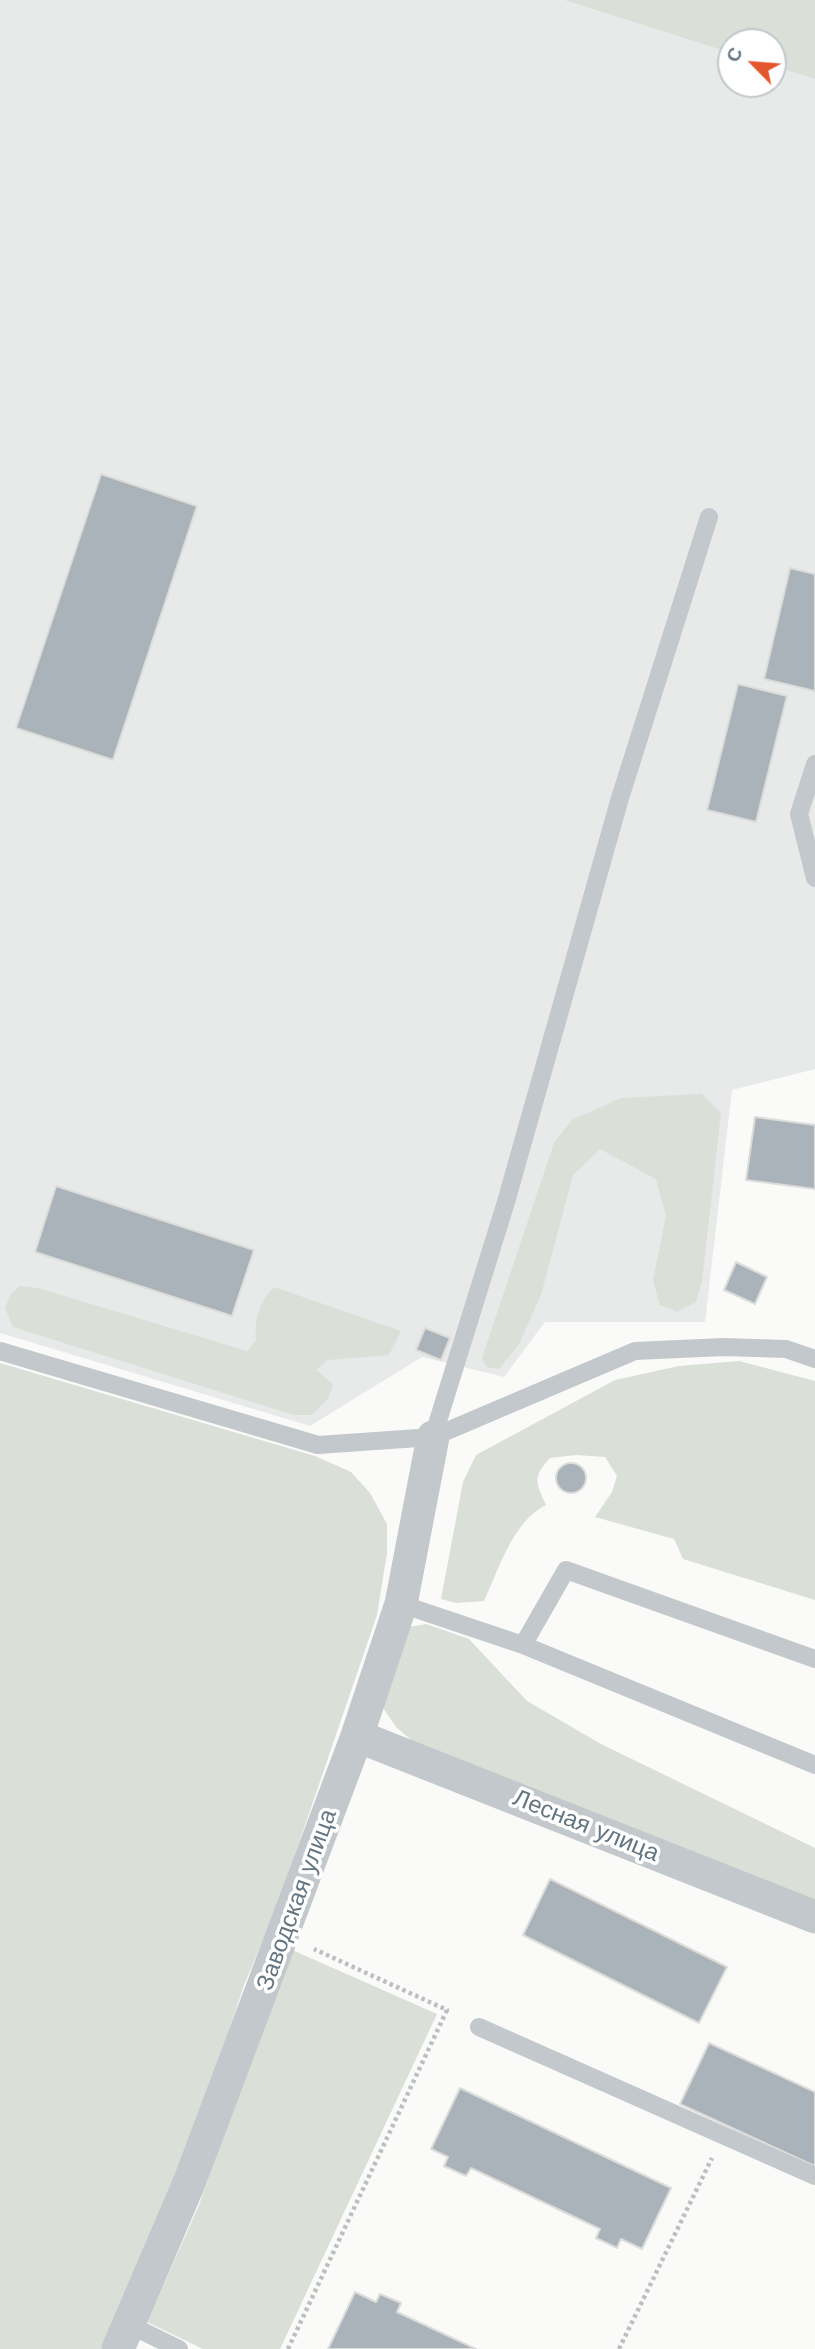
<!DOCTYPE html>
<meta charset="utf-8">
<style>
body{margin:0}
#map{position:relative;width:815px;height:2349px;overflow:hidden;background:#fafaf8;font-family:"Work Sans",sans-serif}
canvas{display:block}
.north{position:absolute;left:717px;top:28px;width:70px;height:70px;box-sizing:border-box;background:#fff;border:2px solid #c1c8cd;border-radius:50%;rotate:295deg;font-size:19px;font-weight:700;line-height:28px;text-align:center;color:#657683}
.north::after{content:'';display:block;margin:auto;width:24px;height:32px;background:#e4572e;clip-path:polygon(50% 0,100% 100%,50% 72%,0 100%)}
</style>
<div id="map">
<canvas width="815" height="2349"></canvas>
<div class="north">С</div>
</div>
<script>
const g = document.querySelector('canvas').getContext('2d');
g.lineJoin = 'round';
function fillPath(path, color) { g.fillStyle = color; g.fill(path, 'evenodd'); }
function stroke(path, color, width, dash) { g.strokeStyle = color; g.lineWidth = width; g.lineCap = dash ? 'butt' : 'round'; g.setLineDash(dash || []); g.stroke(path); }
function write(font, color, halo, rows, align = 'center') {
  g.font = font + ' "Work Sans",sans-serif'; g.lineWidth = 7; g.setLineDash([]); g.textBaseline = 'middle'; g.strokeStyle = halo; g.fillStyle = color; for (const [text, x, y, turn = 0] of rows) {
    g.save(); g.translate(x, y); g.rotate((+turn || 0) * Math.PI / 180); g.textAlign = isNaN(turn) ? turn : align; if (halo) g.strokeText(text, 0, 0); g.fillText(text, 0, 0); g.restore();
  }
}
fillPath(new Path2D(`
 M0,0H564L731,53V84H773V66L815,79V1069L732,1090L705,1322H545L504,1377L422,1357L310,1426L0,1333Z`), '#e8e9e9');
fillPath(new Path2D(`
 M564,0H815V79L773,66V42H731V53Z
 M702,1094L721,1113L702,1281L696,1302L677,1312L660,1305L653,1280L666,1216L656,1179L600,1149L573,1175L541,1295L519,1344L499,1369L486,1367L482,1358L554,1143L572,1120L621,1098Z
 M19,1286L38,1288L247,1351L256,1340C255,1318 258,1303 274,1287L401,1331L389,1355L328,1360L316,1370L333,1384L329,1397L312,1415H294L13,1327L5,1308L10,1296Z
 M739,1361L815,1381V1600L683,1559L674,1539L595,1517L612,1492L617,1476L605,1457L576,1455L550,1458C532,1477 536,1483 546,1505C513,1521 499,1569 484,1601L456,1603L441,1599L463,1482L476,1455L615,1380L679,1366Z
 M0,1363L315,1456L351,1472L370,1493L387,1524V1553L377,1615L277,1907L244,1985L206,2102L105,2349H0Z
 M426,1624L469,1639L527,1701L601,1744L815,1848V1904L417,1745L396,1727L381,1705L398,1629Z
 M290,1949L437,2014L280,2349H203L147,2322L199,2205Z`), '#dadfd7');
const building = new Path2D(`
 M101,474L197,506L113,760L16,728Z
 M790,568L815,574V691L764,679Z
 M738,684L787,696L756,822L707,810Z
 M755,1117L815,1125V1189L746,1180Z
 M56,1186L254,1250L232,1316L35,1252Z
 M736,1262L767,1277L755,1304L724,1290Z
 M425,1328L450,1338L441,1360L416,1350Z
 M556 1478a15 15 0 1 1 30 0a15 15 0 1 1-30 0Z
 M550,1879L727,1967L699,2023L523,1935Z
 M709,2043L815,2092V2166L680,2104Z
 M460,2088L671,2188L642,2249L621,2239L617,2248L596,2238L600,2229L471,2168L466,2176L444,2166L448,2157L431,2149Z
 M355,2292L376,2302L380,2294L401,2303L397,2312L476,2349H328Z`);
fillPath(building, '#aab3b9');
stroke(building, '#dcdcda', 2);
stroke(new Path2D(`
 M288,2349L447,2010L314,1949
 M619,2349L712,2158`), '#bbbfc2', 4.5, [3.5, 3.5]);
stroke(new Path2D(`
 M815,764L799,814L815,878
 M0,1351L318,1445L433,1437L635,1351L724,1347L786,1349L815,1359
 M433,1437L506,1202L620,798L709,517
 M401,1604L523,1645L815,1765
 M523,1645L566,1570L815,1659
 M479,2027L815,2176
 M128,2324L179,2349`), '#c3c8cc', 18);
stroke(new Path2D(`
 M357,1736L815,1917
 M118,2349L189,2183L357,1736L401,1604L433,1437`), '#c3c8cc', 33);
write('24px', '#657683', '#fff', [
 ["Лесная улица",586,1826,22],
 ["Заводская улица",297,1900,-70]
]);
</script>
